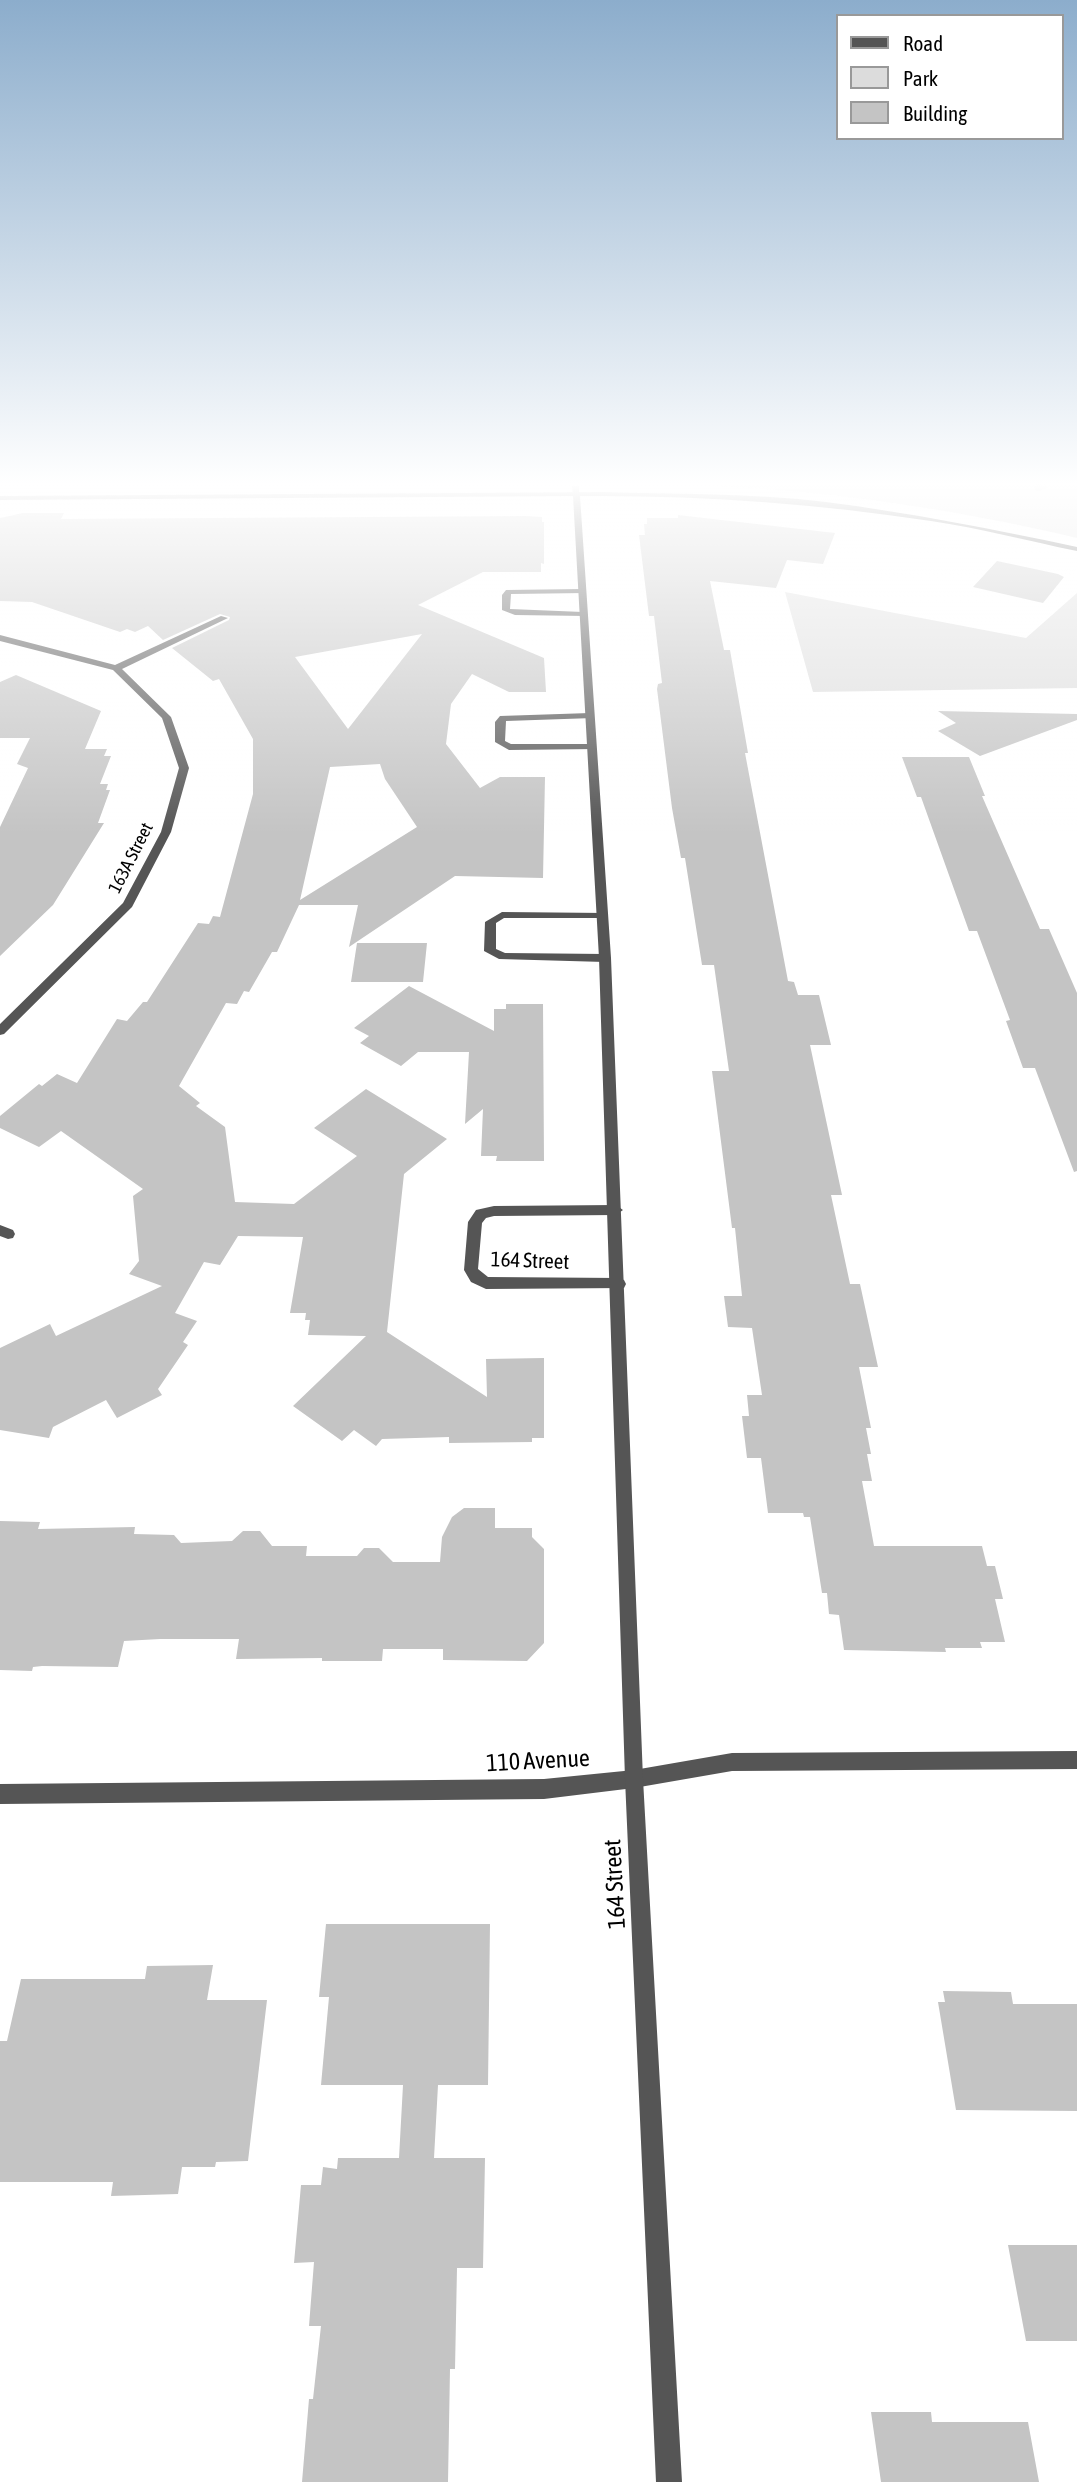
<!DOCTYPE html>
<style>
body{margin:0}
#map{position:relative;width:1077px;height:2482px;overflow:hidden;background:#fff;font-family:"Asap Condensed",sans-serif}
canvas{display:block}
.legend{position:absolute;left:836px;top:14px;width:228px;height:126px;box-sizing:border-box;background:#fff;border:2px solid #999;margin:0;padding:9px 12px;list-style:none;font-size:21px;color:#000}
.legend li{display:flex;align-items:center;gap:14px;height:35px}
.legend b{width:35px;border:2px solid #999}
</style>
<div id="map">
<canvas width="1077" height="2482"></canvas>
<ul class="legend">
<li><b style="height:9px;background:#555"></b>Road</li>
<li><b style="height:19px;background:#dcdcdc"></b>Park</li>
<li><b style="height:19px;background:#c4c4c4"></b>Building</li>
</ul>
</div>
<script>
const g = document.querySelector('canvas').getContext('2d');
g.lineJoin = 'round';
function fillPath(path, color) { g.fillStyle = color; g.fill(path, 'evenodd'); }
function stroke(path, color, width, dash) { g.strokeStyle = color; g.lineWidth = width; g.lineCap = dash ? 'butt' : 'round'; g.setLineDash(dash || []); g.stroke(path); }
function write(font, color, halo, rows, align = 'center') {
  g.font = font + ' "Asap Condensed",sans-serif'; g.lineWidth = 5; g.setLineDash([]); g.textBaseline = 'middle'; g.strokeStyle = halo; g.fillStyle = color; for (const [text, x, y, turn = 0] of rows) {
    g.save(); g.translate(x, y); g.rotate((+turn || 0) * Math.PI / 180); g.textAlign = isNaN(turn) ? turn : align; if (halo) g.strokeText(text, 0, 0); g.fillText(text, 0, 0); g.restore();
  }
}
fillPath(new Path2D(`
 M717,486H1077V538C959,510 839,492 717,486Z
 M785,592L1026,638L1077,593V688L813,692Z`), '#dcdcdc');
stroke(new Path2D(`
 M1038,488L1043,486`), '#a3a3a3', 7);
fillPath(new Path2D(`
 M23,513H64L61,519L526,516L542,517V522H544V564L541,563V572H483L418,605L544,658L546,692H509L472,674L451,704L446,744L480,788L500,777H545L543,878L455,876L349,947L358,905H299L277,952H272L249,992L244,991L237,1004L226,1003L179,1086L200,1103L196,1106L225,1127L235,1202L294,1204L357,1156L314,1128L366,1089L447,1139L404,1174L387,1332L487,1397L486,1359L544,1358V1438H532V1442L449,1443V1437L382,1439L376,1446L354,1430L342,1441L293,1406L366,1336L308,1335L310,1320H305L306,1313H290L303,1237L238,1236L220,1265L204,1262L175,1313L197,1321L183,1342L188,1345L158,1389L162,1395L117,1418L106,1400L53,1427L49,1438L0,1430V1348L50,1324L56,1336L162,1286L129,1274L139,1261L133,1196L143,1189L61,1131L39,1147L0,1128V1116L39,1084L42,1086L57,1074L77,1083L117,1019L127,1021L143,1002H147L198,923L209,924L213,916L220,917L253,794V739L219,679L213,681L172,648L229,620L230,617L220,614L163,640L148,626L135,632L127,629L120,632L32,602L0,601V518ZM422,634L348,729L295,657ZM380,764L385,779L417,827L300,900L330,767Z
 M678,515L835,533L823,564L787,560L776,588L710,581L724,650H730L748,753H745L788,981L794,982L798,995H819L831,1045H810L842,1195H831L850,1284H860L878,1367H859L871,1428H866L871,1454H867L872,1481H862L874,1546H982L987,1566H995L1003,1599H995L1005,1642H980L982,1648H945L946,1652L844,1650L839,1615L829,1614L827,1593H822L810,1517H804L803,1513H768L761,1458H747L742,1416H749L747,1395H762L752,1328L728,1327L724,1296H742L735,1228H732L712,1071H729L714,965H702L685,858H681L672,808L657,689L658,684L662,683L654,616H649L639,535H645L644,524H647V518H678Z
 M997,561L1058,574L1064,577L1043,603L973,587Z
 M16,675L101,711L85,749H107L104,756H111L100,784H108L106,790H110L98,823H104L53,905L0,956V827L28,768L17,764L30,738H0V682Z
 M938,711L1077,714V720L980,756L938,731L956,723Z
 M902,757H969L985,796H982L1040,929H1049L1077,993V1171L1074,1172L1035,1068H1023L1006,1021L1010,1020L977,931H969L921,797H917Z
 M357,943H427L423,982H351Z
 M409,986L494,1031V1009H506V1004H543L544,1161H496L497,1156H481L483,1109L465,1124L469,1052H418L401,1066L360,1043L369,1036L354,1028Z
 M464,1508H495V1528H532V1537L544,1549V1643L527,1661L443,1660V1649H383L382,1661H322V1658L236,1659L239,1639H160L124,1641L118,1667L42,1666L33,1667L32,1671L0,1670V1521L40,1522L38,1529L135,1527L134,1534L174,1535L181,1543L232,1541L243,1531H260L272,1546H307L306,1556H357L364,1548H379L393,1562H440L442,1537L452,1517Z
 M326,1924H490L488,2085H438L434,2158H485L483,2268H457L455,2369H450L448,2482H302L309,2399H313L321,2326H309L314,2262L294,2263L301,2185H321L323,2167L337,2169L338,2158H399L403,2085H321L329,1997H319Z
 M213,1965L207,2000H267L248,2161L216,2162L215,2167H182L178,2194L111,2196L113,2182H0V2041H7L21,1979H145L147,1966Z
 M943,1991L1011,1992L1013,2004H1077V2111L956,2110L938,2002H945Z
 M1008,2245H1077V2341H1026Z
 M871,2412H931L932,2422H1028L1039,2482H881Z`), '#c4c4c4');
fillPath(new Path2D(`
 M572,486H579V497H573Z
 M582,589H585V593L511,594L510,609L583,612L587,614L586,616L515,615L502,610V595L506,590Z
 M221,616L228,618L122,669L171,717L189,768L171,832L132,907L4,1034L0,1035V1024L123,903L161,832L179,768L162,718L113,670L0,641V635L115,665Z
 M590,713L593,714V718L506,721L505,741L511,744H592L595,745V749L509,750L495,742V722L500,716Z
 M502,912L606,913L607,915L602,918H504L496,923V949L505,953L605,954L611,958L605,962L499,959L484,951L485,922Z
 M616,1205L623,1210L616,1215L494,1216L486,1218L482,1223L478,1269L488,1277L619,1278L624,1280L626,1284L624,1288L486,1289L471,1282L464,1270L468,1222L476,1210L494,1206Z
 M0,1225L13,1230L15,1234L13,1238L8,1239L0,1236Z
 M1077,1751V1769L732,1771L634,1788L544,1799L0,1804V1784L544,1779L634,1770L732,1753Z`), '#555');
fillPath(new Path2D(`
 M603,492C677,494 752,493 826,502C911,513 993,529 1077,547V551C1028,541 980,528 931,521C814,503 697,495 580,496L611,958L643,1779L682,2482H656L625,1779L599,958L573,496L0,500V496Z`), '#555');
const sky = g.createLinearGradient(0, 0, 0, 834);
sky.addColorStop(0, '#8cadcc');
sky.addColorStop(0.58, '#fff');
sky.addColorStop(1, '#ffffff00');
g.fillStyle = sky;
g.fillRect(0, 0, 1077, 834);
write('18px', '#000', '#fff', [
 ["163A Street",131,858,-63]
]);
write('21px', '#000', '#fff', [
 ["164 Street",530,1261,2]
]);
write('24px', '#000', '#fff', [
 ["110 Avenue",538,1761,-3],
 ["164 Street",615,1884,-93]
]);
</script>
